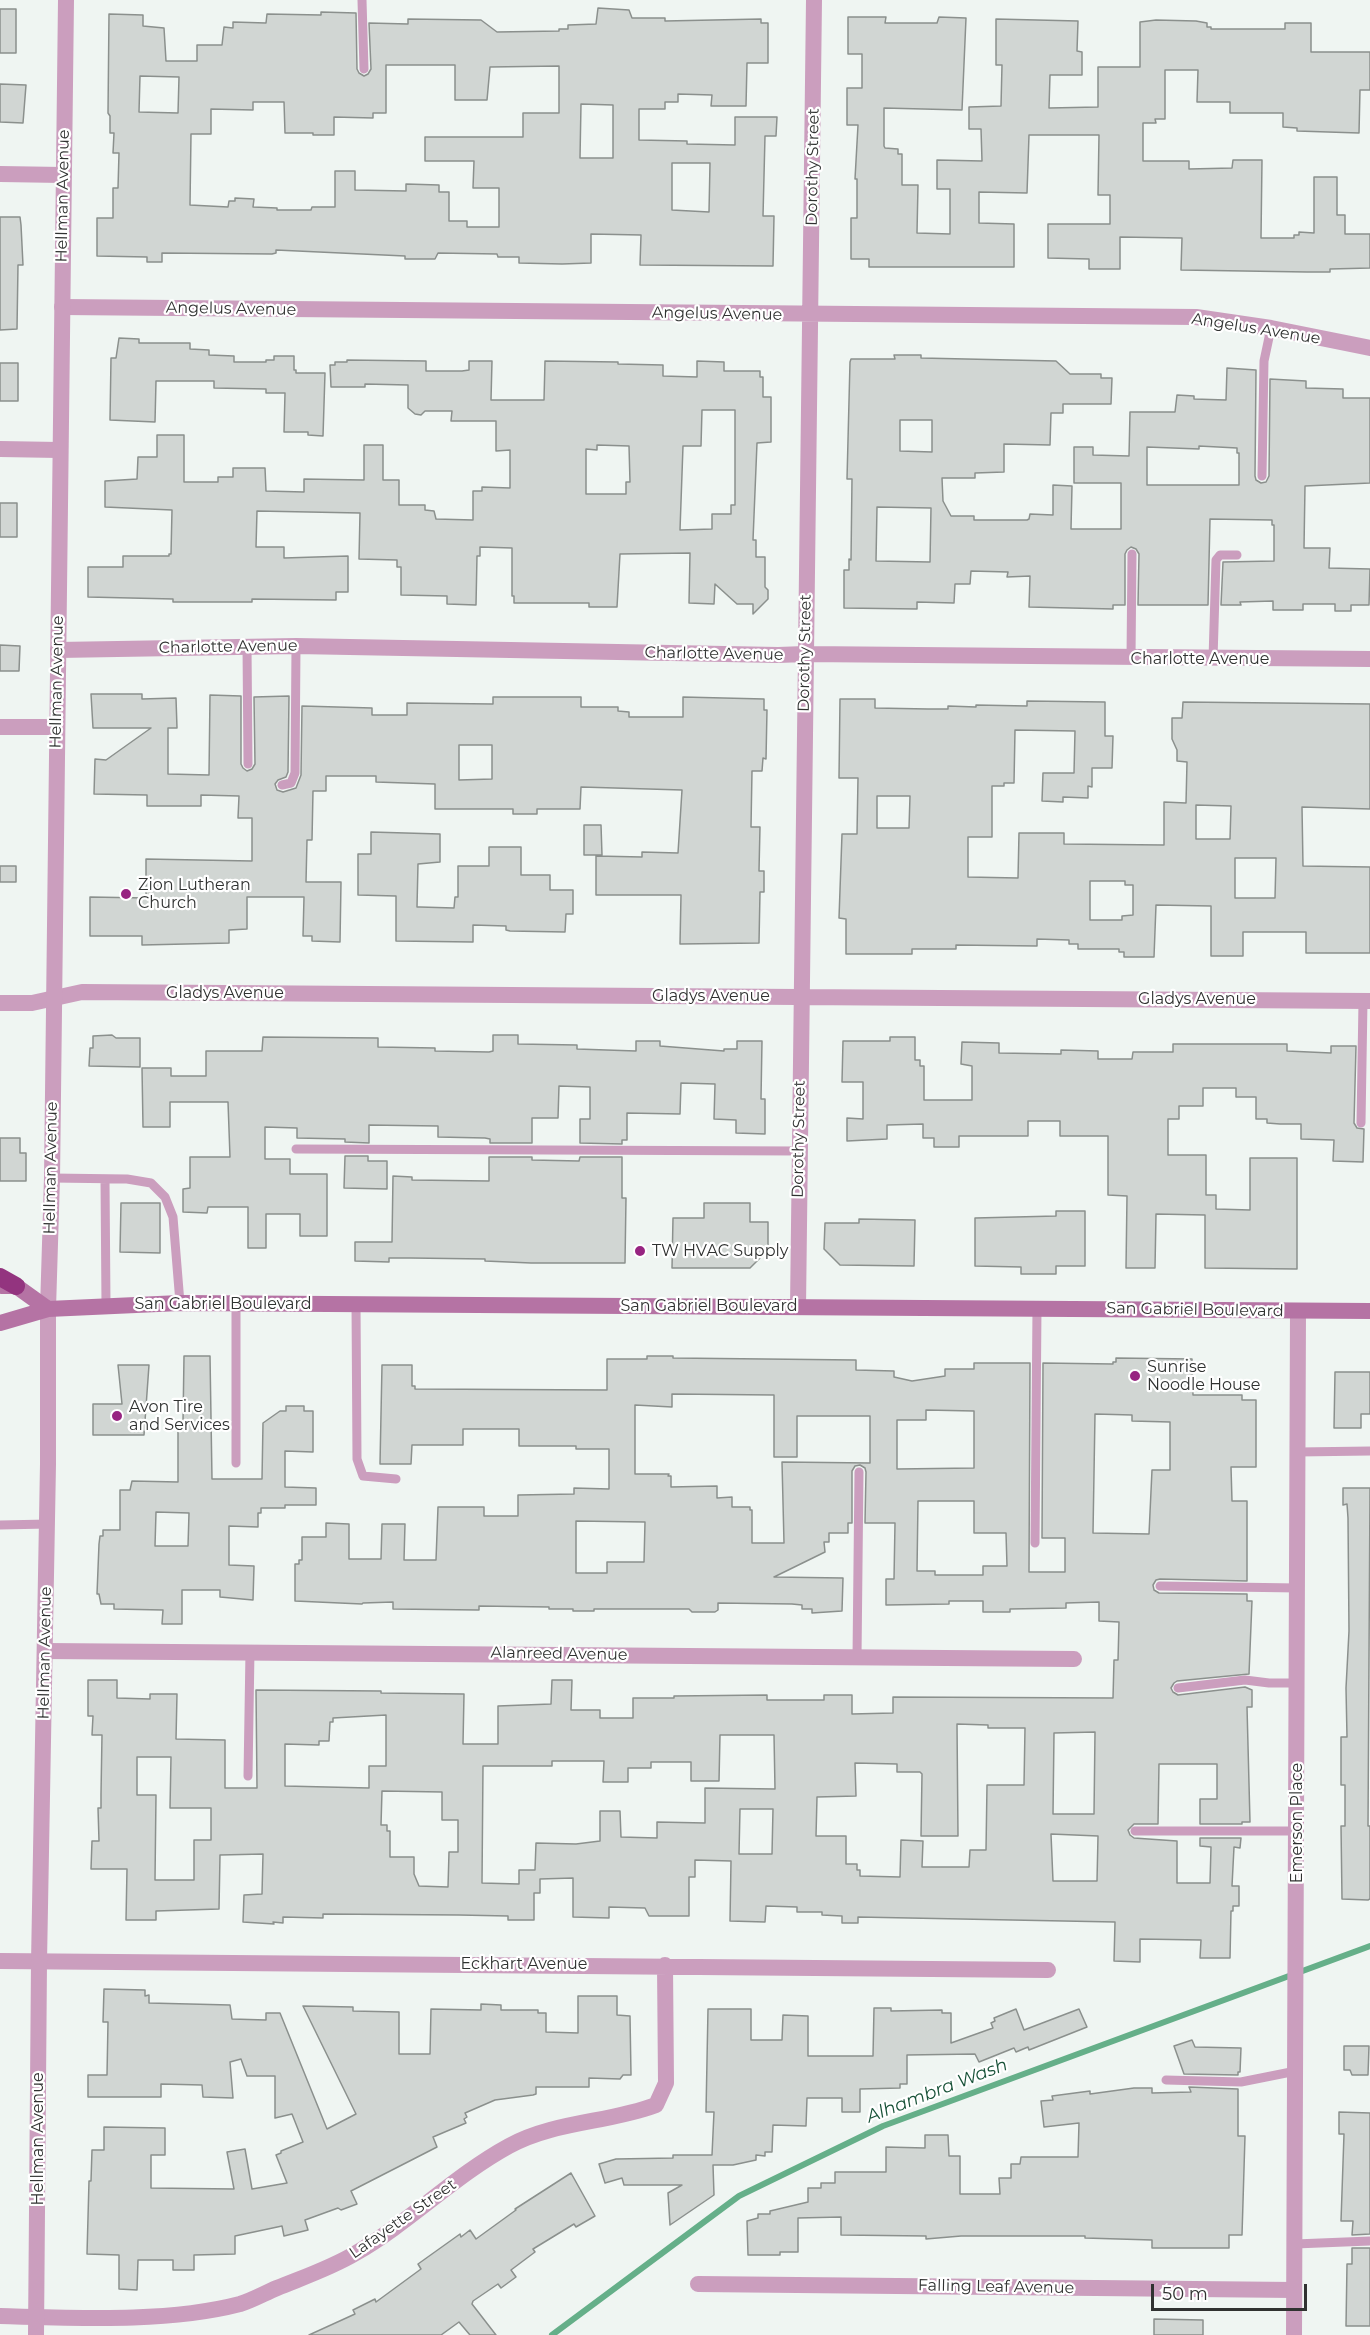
<!DOCTYPE html>
<style>
body{margin:0}
#map{position:relative;width:1370px;height:2335px;overflow:hidden;background:#eff5f2;font-family:Montserrat,sans-serif}
canvas{display:block}
.scale{position:absolute;left:1151px;top:2284px;width:156px;height:27px;box-sizing:border-box;border:3px solid #303231;border-top:0;padding-left:8px;font-size:18px;line-height:21px;white-space:nowrap;color:#303231;-webkit-text-stroke:4px #fff;paint-order:stroke}
</style>
<div id="map">
<canvas width="1370" height="2335"></canvas>
<div class="scale">50 m</div>
</div>
<script>
const g = document.querySelector('canvas').getContext('2d');
g.lineJoin = 'round';
function stroke(path, color, width, dash) { g.strokeStyle = color; g.lineWidth = width; g.lineCap = dash ? 'butt' : 'round'; g.setLineDash(dash || []); g.stroke(path); }
function fillPath(path, color) { g.fillStyle = color; g.fill(path, 'evenodd'); }
function write(font, color, halo, rows, align = 'center') {
  g.font = font + ' Montserrat,sans-serif'; g.lineWidth = 4.5; g.setLineDash([]); g.textBaseline = 'middle'; g.strokeStyle = halo; g.fillStyle = color; for (const [text, x, y, turn = 0] of rows) {
    g.save(); g.translate(x, y); g.rotate((+turn || 0) * Math.PI / 180); g.textAlign = isNaN(turn) ? turn : align; if (halo) g.strokeText(text, 0, 0); g.fillText(text, 0, 0); g.restore();
  }
}
stroke(new Path2D(`
 M552,2335L739,2196L883,2126L1370,1946`), '#65af89', 6);
const building = new Path2D(`
 M598,8L629,10L632,18H665V21L761,19V23H768V63H747L746,106H711L712,95L678,94V102H665V109H639V140L687,141V144L735,145V117H777L776,136H765L763,216H774L773,266L640,265L641,235L591,234V263L562,264L519,263V257H498L497,254L438,253L435,259H405V256L276,250V253L272,254L162,253V262H147V257L97,256V218H113V188H118L119,153H113L114,133H110V116L108,113L109,14L143,15V26L164,28L166,61H197V45H222L224,27L233,28V22L266,23L267,14L321,15V12L356,13L357,69L359,73L364,76L368,74L371,69L369,23L408,24V19L481,20L497,32L559,31V29H568V25L596,24ZM386,65H455V100H487L490,67L559,66V113H523V137H425V161H474L473,188H499V227H467V221H449V192H439V185L406,184V191L355,190V171H335V207H312L311,210H277V208L253,207L254,199L235,198V201H229L228,207L190,205L191,134H211V109L253,110V102H284L285,133H313V135H334V117L373,118V113H386ZM140,76L179,77L178,113L139,112ZM581,104L613,105V158H580ZM672,163H710L709,212L672,210Z
 M0,9H16V53H0Z
 M848,17H886L885,23H937L939,17L966,18L962,110L884,108V146L885,148L898,149V154H902V185H918L917,233L950,234V189H937V160L982,161L981,129H969V107L1001,106L1002,65H996V19L1078,21L1077,51L1082,52V75H1050L1049,108L1098,107V67H1140V22L1156,20L1196,21L1207,23V27H1211V29H1285V23H1311V52H1370V90H1360L1359,133L1297,131V128L1283,127V113H1230V102H1197L1198,70H1165V119H1155L1156,123H1143V161H1189V169L1232,168L1233,160H1262L1261,238H1294V235H1299V232L1314,233V177H1337V215H1345V234H1370V268L1330,269V272H1307L1181,270L1182,238L1120,237V269H1089V259L1048,258V224H1110V195H1098L1099,135H1029L1027,193L979,192V223L1014,224V267H869V259H851V218H857V179H855L858,125H847V88H862V54H848Z
 M0,84L26,85L23,123L0,122Z
 M0,217H20L21,225L23,265H18L17,329L0,330Z
 M119,338L139,339V343H190V349L209,350V355L234,356V362H266V360H274V356H294V370H296V373H325L323,436L308,435V432H284L285,393H266V389L214,388V381H156L155,422L110,420L111,358H116Z
 M894,355H921V358L1056,361L1070,374H1101V378H1112L1111,404H1063V413H1051L1050,445L1004,444V472L975,473V478H942L943,501L951,516H974V520H1027L1029,519L1030,514L1053,515V485L1072,486L1071,529H1121V483H1074V447H1093V455L1129,456L1130,412H1175L1177,395L1194,396V399L1226,400L1227,368L1256,370L1255,476L1256,480L1261,483L1266,482L1269,476L1270,379L1306,381V388L1343,389V398H1370V483L1305,486L1304,548H1330L1329,568L1370,569L1369,605H1351V611H1335V604H1303V610H1273V601L1240,602L1241,605H1221L1223,562L1274,561V525H1272V520L1210,519L1208,605H1138L1139,554L1136,549L1131,547L1127,550L1125,554V605H1113V609L1029,607L1030,576L1007,577L1008,572L971,571L970,584H955L954,603L917,602V609L844,608V570H849V559L851,560L852,479H847L850,362L851,359H895ZM900,420H932V452L900,451ZM1199,446L1237,448V453H1239V485H1147V447L1199,449ZM877,507L931,508L930,562L876,561Z
 M347,360L426,361V371H462L469,370V361H492L491,400H544L545,361L618,362V364L663,365V376L697,377V361L724,362V371H760V377H763V397H771V442L757,443L753,540H756V557H765V587L768,590V599L753,614V604H737L715,584L714,604L689,603L690,553L620,554L617,607H589V603H514V596H512V548L480,547V556H477L476,605L447,604V596L401,595V567H397V560L359,559L360,513L257,511L256,547H284V558L348,556V592H336V600L252,599V602H173V599L88,597V567H123V556H169V554H171L172,510L105,507V481L137,479L138,457H157V435H184V482H218V477H233V468H265L266,491L304,492V479L364,480V445H383V480H399V505H425V510L434,511L436,519L473,520V491H482V487L510,488V450L496,451V421H451L452,411H425L421,415L415,414L408,408V385L365,384V387H331L330,365H335V362H347ZM702,410H735V505H731V514H712V529L680,530L683,446H701ZM597,445L629,446L630,482H626V494H586V449L597,450Z
 M0,363H18V401H0Z
 M0,503H17V537H0Z
 M0,645L20,646L19,671H0Z
 M91,694H142V699L176,698L177,728H168V774L209,775L210,695L241,696V764L243,768L247,771L252,769L255,764L254,697L289,696L288,772L286,777L278,780L275,784L277,790L283,792L296,788L301,775L302,706L372,708V715H407V703L493,704V697H581V707H618V711L629,712V717H683V697L764,699V710H767L766,759L763,758L762,771H752L751,827H760L759,871H764V892H760L759,943L680,944L681,895H596V856L642,857V852L678,853L682,790L581,787L580,809H537V814H513V809H435V784L376,782V776H326V791H313L312,840H307L306,882H341L340,942L312,941V936H303L304,897H247V929L229,930V943L142,945V936H90V897L146,898V859L252,861V818H238L239,796L201,795V806H147V795L94,794L95,759L106,760L151,728H93ZM459,745H492V779L459,780Z
 M840,699H875V708L928,709H948V706L976,707V705L1027,706V701L1105,702V736H1113L1112,768H1092V787L1088,786V798L1063,797V802L1042,801L1043,773H1074L1075,731L1015,730L1014,783H1004V786H992V837H968V877L1018,878L1019,833H1064V844L1164,845V802L1186,803L1187,762L1177,761V750L1172,739V718H1182L1183,702L1370,704V809L1302,807L1303,866L1370,867V953H1306V932H1243V956H1211V906L1156,905L1154,957H1124V952H1119V949H1078V944H1069V940L1037,939V946L956,945V949H912V954H846V919L839,918L842,834H857L858,778H839ZM877,796H910L909,828H877ZM1196,805L1231,806L1230,839H1196ZM1235,858H1276L1275,898H1235ZM1090,881H1125V885H1133V915L1122,916V920H1090Z
 M584,825H601L602,855H584Z
 M371,832L440,834V862L418,864L417,907H420L454,908L455,897H458V866H489V847H521V875H550V890H573V914H566L565,932L510,931L506,930V926L473,925V942L396,941V896L358,895V854H371Z
 M0,866H16V882H0Z
 M112,1035L116,1038H140V1067L89,1066L90,1048H93V1036Z
 M493,1035H518V1044L577,1045V1049L636,1051V1041H660V1046L724,1051V1049H737V1041H762L761,1099H765V1134L736,1133V1120L714,1119L715,1084L681,1083L680,1114L627,1113V1140H622V1144L580,1143V1119H590V1087L559,1086L558,1118H532V1143H490V1139L485,1138L438,1137V1126L369,1125V1143L345,1142V1139L297,1138V1128L265,1127V1159H290V1174H327V1236H300V1214H266V1248H248V1207H208L207,1213L183,1212V1189L190,1188V1157H230L228,1102H170V1127H143L142,1068H171V1076H206V1051H262L263,1037L378,1038V1047L435,1048V1051L489,1052L493,1051Z
 M890,1037H915V1060H920V1066H924V1100H972V1066L961,1064L962,1042L999,1043V1053L1061,1054V1050L1098,1051V1059H1132L1133,1052H1173V1044H1287V1051L1331,1053V1046H1356L1354,1123L1357,1128L1364,1129L1363,1162L1333,1161L1334,1140L1301,1139V1124H1280L1267,1123V1119H1256V1097H1236V1088H1203V1106H1179V1119H1168V1155H1206V1195H1216V1209L1250,1210V1158H1297V1269L1205,1268V1215L1156,1214L1155,1268H1126L1127,1196L1108,1195V1136H1060V1121H1028V1136H959V1147H934V1138H923V1124L887,1125V1139L847,1141V1118L863,1119V1082H842L843,1041H890Z
 M0,1138H20V1153H26V1181H0Z
 M345,1156H368V1161H387V1189L344,1188Z
 M489,1157H532V1160L579,1161L580,1157H622V1198H626L625,1263H531L485,1261V1259L411,1258H389V1262L355,1261V1242H392L393,1176L412,1177V1180L489,1181Z
 M121,1203H160V1253L120,1252Z
 M704,1203H750V1222H768V1250L750,1268H672L673,1218H704Z
 M1056,1211H1085V1266H1056V1274H1021V1267L975,1266V1218L1056,1216Z
 M859,1219L915,1220L914,1266L840,1265L824,1249L825,1223H859Z
 M184,1356H210L212,1479H262L263,1423L280,1411H286V1406H304V1411H313V1452L285,1451V1487L316,1488V1505H285V1508H261V1513H258V1527L229,1526V1565L254,1566L253,1600L220,1597V1590H182V1624H162L163,1610L114,1609V1604H101L99,1594H97L99,1544L100,1536H103V1530H120V1490H130L132,1481L178,1482V1422H183ZM156,1512L189,1513L188,1546H155Z
 M647,1356H673V1358L856,1360V1370L894,1371V1377L912,1381L945,1376V1369H974V1363H1030L1029,1572H1065V1538H1042L1043,1363L1113,1364V1362H1116V1358L1192,1359L1193,1395H1242V1400H1256V1467H1231L1232,1501H1247V1581L1160,1579L1156,1580L1153,1585L1154,1590L1159,1593L1247,1594V1601H1252L1249,1674L1177,1681L1174,1683L1171,1688L1173,1692L1178,1695L1245,1687L1252,1690V1707H1247L1250,1822H1242V1824H1200V1799H1217V1764H1159L1158,1824H1134L1128,1830L1130,1835L1134,1838L1177,1841V1883H1210L1211,1847L1200,1846V1838H1241L1240,1848L1234,1847L1232,1886H1239V1906H1233V1911H1231L1230,1958H1200L1201,1940L1140,1939V1962L1114,1961L1115,1922L858,1917V1923H842V1916L822,1915V1912H797V1907L766,1906L765,1922L730,1921L731,1861L695,1860V1877H689V1916H649L645,1908L609,1907V1918L573,1917V1878L540,1879V1893H534V1920H508V1916L459,1915L323,1914V1918L283,1917V1923L273,1922L274,1924L243,1922L244,1895L262,1894L263,1854L220,1855L219,1909L156,1911V1920H126L127,1869H91L92,1841H99L98,1808H101V1794L102,1735H92L93,1716H88V1680H117V1698L150,1699V1694H177L176,1739L225,1740V1788H257L256,1690L381,1691V1693L464,1694L463,1744H498V1706L551,1704L552,1680H572L571,1710H600V1718H633V1698H674V1696L767,1695V1700H824V1695H852V1714L893,1713V1697L1113,1698L1114,1660H1118L1119,1622L1099,1621V1602L1066,1603V1608L1010,1609V1612H983V1601H949V1604L886,1605V1579H894L895,1523H865L866,1472L865,1468L860,1465L855,1466L852,1471V1523H848V1533H829V1542H824L825,1552L774,1577L843,1578L842,1611L812,1613V1609H802V1605L792,1604L718,1603V1610L715,1612H692L689,1609H594V1611H573V1609H549V1607L479,1606V1610L393,1609V1602L363,1603L362,1604L295,1601V1564H299V1560H302V1537H326V1523L349,1524V1559H381L382,1524H405L404,1560H436L438,1507H484V1516H518V1495L574,1494V1488L609,1489V1449H576V1446H519V1429H463V1445H412L411,1464H380L382,1365H412V1386H415V1389L607,1390V1359H647ZM672,1394L774,1395V1457H797V1416H870V1463L782,1462L784,1543H752V1510H750V1507H732V1497L717,1498V1486L671,1487V1476H668L669,1474H635V1405L672,1407ZM926,1410L974,1411V1468L897,1469V1420H926ZM1095,1414L1132,1415V1421L1170,1422V1470H1152L1149,1534L1093,1533ZM918,1501H974V1533H1006L1007,1566H983V1575H935V1571H917ZM576,1521L645,1522L644,1562H607V1573H576ZM386,1715V1766H369V1788L285,1786V1744L319,1745V1741H329L330,1722H333V1718ZM957,1724L988,1725V1728H1025L1024,1785H987L986,1850H970L969,1867H922L923,1841L901,1840L900,1877L860,1876V1870H857V1864H846V1836H816L817,1797L856,1796L855,1763L897,1764V1772H920L922,1774L921,1836H958ZM1095,1732L1094,1814H1053L1054,1733ZM720,1735H774L775,1789L705,1788V1823L657,1822V1838L621,1837L620,1811H600V1841L576,1844L536,1843L535,1870H519V1884L482,1883L483,1766H552V1761H604L603,1782H628V1768H651V1762H691V1781H719ZM137,1757H171L170,1808H211V1840H194V1880H155L156,1795H137ZM382,1791L442,1792V1820H458V1852H449L448,1887L419,1886L414,1874V1857H390V1831H387V1825H381ZM740,1809H773L772,1854H739ZM1051,1834L1098,1836L1097,1881H1053Z
 M118,1365H149L144,1435H93V1404H122Z
 M1335,1372H1370V1414H1361V1428H1334Z
 M1343,1488H1370L1368,1826H1370V1899L1368,1900L1342,1899L1341,1826H1345V1785H1341V1737H1347L1346,1688L1349,1631L1348,1518L1347,1504L1343,1505Z
 M104,1989L145,1990V1996L149,1995V2003L230,2005L232,2019L266,2020V2013H280L327,2129L356,2114L303,2006L353,2007V2011L399,2012V2054H430L431,2009L481,2010V2004L501,2005V2010H538V2013H546V2032L578,2033V1996H617V2015L630,2016L631,2075H623L620,2079L589,2078V2087H536V2094L533,2095L495,2100L465,2113L467,2117L464,2119L466,2123L433,2137L437,2147L351,2191L357,2204L341,2210L338,2208L305,2220L308,2230L284,2236L282,2226L235,2236V2254L194,2255V2270H173V2260H138L137,2290L119,2289V2255L87,2254L89,2181H91L92,2150H104V2127L165,2128V2155H151V2188L234,2189L227,2152L245,2149L252,2189L287,2183L276,2155L281,2153V2151L303,2142L292,2114L275,2118V2076H247L241,2059L230,2062L233,2098L203,2097L202,2085L161,2084V2097H88V2075H107L108,2022H103Z
 M874,2008H891V2011L942,2010V2013H951V2043L993,2028L991,2023L995,2021L994,2018L1016,2009L1024,2030L1079,2009L1087,2027L1029,2050L1028,2047L1016,2052L1014,2048L979,2062L975,2054L907,2055V2084H900V2088L860,2089V2112H842V2098H807L806,2126L773,2125L772,2152H765V2156L756,2155V2160L733,2165H713L714,2195L670,2225L668,2193L682,2185H624L622,2178L605,2183L599,2164L616,2159L673,2158V2155H712L714,2112H706L708,2009H751V2040H782L783,2015L808,2016V2056H873Z
 M1192,2040L1195,2047L1241,2048L1240,2072H1238V2075L1184,2074L1174,2046Z
 M1344,2046H1369L1368,2075H1352L1350,2070H1344Z
 M1189,2087L1238,2089V2136H1245L1242,2235H1229V2248H1152V2240L1085,2238V2236H961L926,2239V2236L841,2235V2217L798,2218V2252H780V2255H748L747,2221L758,2218V2214H770V2211L808,2202V2188H821V2183H835V2172H886V2147L925,2148V2135H948L949,2156H960V2194H1000L999,2178H1011V2164H1020L1021,2157H1078L1079,2123L1044,2127L1041,2101L1053,2100L1052,2096L1090,2091V2094L1134,2088H1152V2093L1191,2092Z
 M1339,2112L1370,2113V2234L1352,2235L1353,2221H1341L1344,2134H1339Z
 M571,2173L595,2216L576,2227L574,2224L533,2249L535,2252L511,2270L516,2277L501,2288L498,2284L473,2301L472,2304L496,2335H470L459,2322L441,2335H309L355,2314L353,2310L375,2299L376,2302L421,2269L418,2264L460,2234L461,2237L470,2230L476,2239L516,2210L515,2209Z
 M1352,2248H1370V2326H1346L1347,2264H1352Z
 M1154,2319L1203,2320V2335H1154Z`);
fillPath(building, '#d1d6d3');
stroke(building, '#8b908d', 1.5);
stroke(new Path2D(`
 M362,0L364,69
 M1262,476L1264,361L1271,328
 M247,646L248,764
 M1131,658L1132,554
 M1213,659L1216,560L1220,555H1237
 M282,785L291,783L295,773L296,646
 M1361,1123L1363,1001
 M296,1149L799,1151
 M52,1178L127,1179L151,1183L165,1197L173,1217L180,1303
 M105,1179L106,1305
 M236,1304V1463
 M356,1304L357,1459L363,1476L396,1479
 M1298,1452L1370,1451
 M0,1525L48,1524
 M1035,1543L1037,1308
 M1160,1586L1298,1588
 M857,1657L859,1472
 M1178,1688L1245,1680L1269,1683H1297
 M248,1776L250,1651
 M1135,1831H1297
 M1166,2080L1241,2082L1296,2071
 M1295,2244L1370,2241`), '#cb9ebe', 9);
stroke(new Path2D(`
 M0,174L63,175
 M62,307L1196,317L1271,328L1370,348
 M0,449L59,450
 M58,650L296,646L778,655L805,654L1370,659
 M0,727H56
 M0,1003H32L82,992L1370,1001
 M798,1306L814,0
 M45,1651L1074,1659
 M0,1961L1048,1970
 M698,2284L1294,2290
 M0,2316C76,2318 167,2323 240,2304C253,2300 265,2293 277,2288C304,2277 331,2268 356,2253C410,2222 454,2176 509,2146C555,2121 608,2123 656,2105L666,2083L665,1965`), '#cb9ebe', 16);
stroke(new Path2D(`
 M36,2335L39,1962L48,1464V1309L52,1178L66,0
 M1294,2335L1298,1311`), '#cb9ebe', 16);
stroke(new Path2D(`
 M2,1286H16L48,1309
 M0,1323L48,1309L180,1303L1370,1311`), '#b573a4', 16);
stroke(new Path2D(`
 M0,1277L16,1286`), '#93347f', 18);
for (const [x, y, r, color] of [
 [126,894,6,"#972481"],
 [640,1251,6,"#972481"],
 [1135,1376,6,"#972481"],
 [117,1416,6,"#972481"]
]) { const dot = new Path2D(); dot.arc(x, y, r, 0, 2 * Math.PI); g.fillStyle = color; g.fill(dot); stroke(dot, '#fff', 2); }
write('16px', '#303231', '#fff', [
 ["Dorothy Street",813,167,-89],
 ["Hellman Avenue",63,196,-89],
 ["Angelus Avenue",231,309,1],
 ["Angelus Avenue",717,314,1],
 ["Angelus Avenue",1256,329,9],
 ["Charlotte Avenue",228,647,-1],
 ["Dorothy Street",805,653,-89],
 ["Charlotte Avenue",714,654,1],
 ["Charlotte Avenue",1200,659],
 ["Hellman Avenue",57,682,-89],
 ["Gladys Avenue",225,993],
 ["Gladys Avenue",711,996],
 ["Gladys Avenue",1197,999],
 ["Dorothy Street",799,1139,-89],
 ["Hellman Avenue",51,1168,-89],
 ["San Gabriel Boulevard",223,1304],
 ["San Gabriel Boulevard",709,1306],
 ["San Gabriel Boulevard",1195,1310,1],
 ["Hellman Avenue",45,1653,-89],
 ["Alanreed Avenue",559,1654,1],
 ["Emerson Place",1297,1823,-90],
 ["Eckhart Avenue",524,1964],
 ["Hellman Avenue",38,2139,-90],
 ["Lafayette Street",403,2219,-35],
 ["Falling Leaf Avenue",996,2287,1]
]);
write('16px', '#303231', '#fff', [
 ["Zion Lutheran",138,885],
 ["Church",138,903],
 ["TW HVAC Supply",652,1251],
 ["Sunrise",1147,1367],
 ["Noodle House",1147,1385],
 ["Avon Tire",129,1407],
 ["and Services",129,1425]
], 'left');
write('italic 18px', '#185238', '#fff', [
 ["Alhambra Wash",937,2091,-21]
]);
</script>
